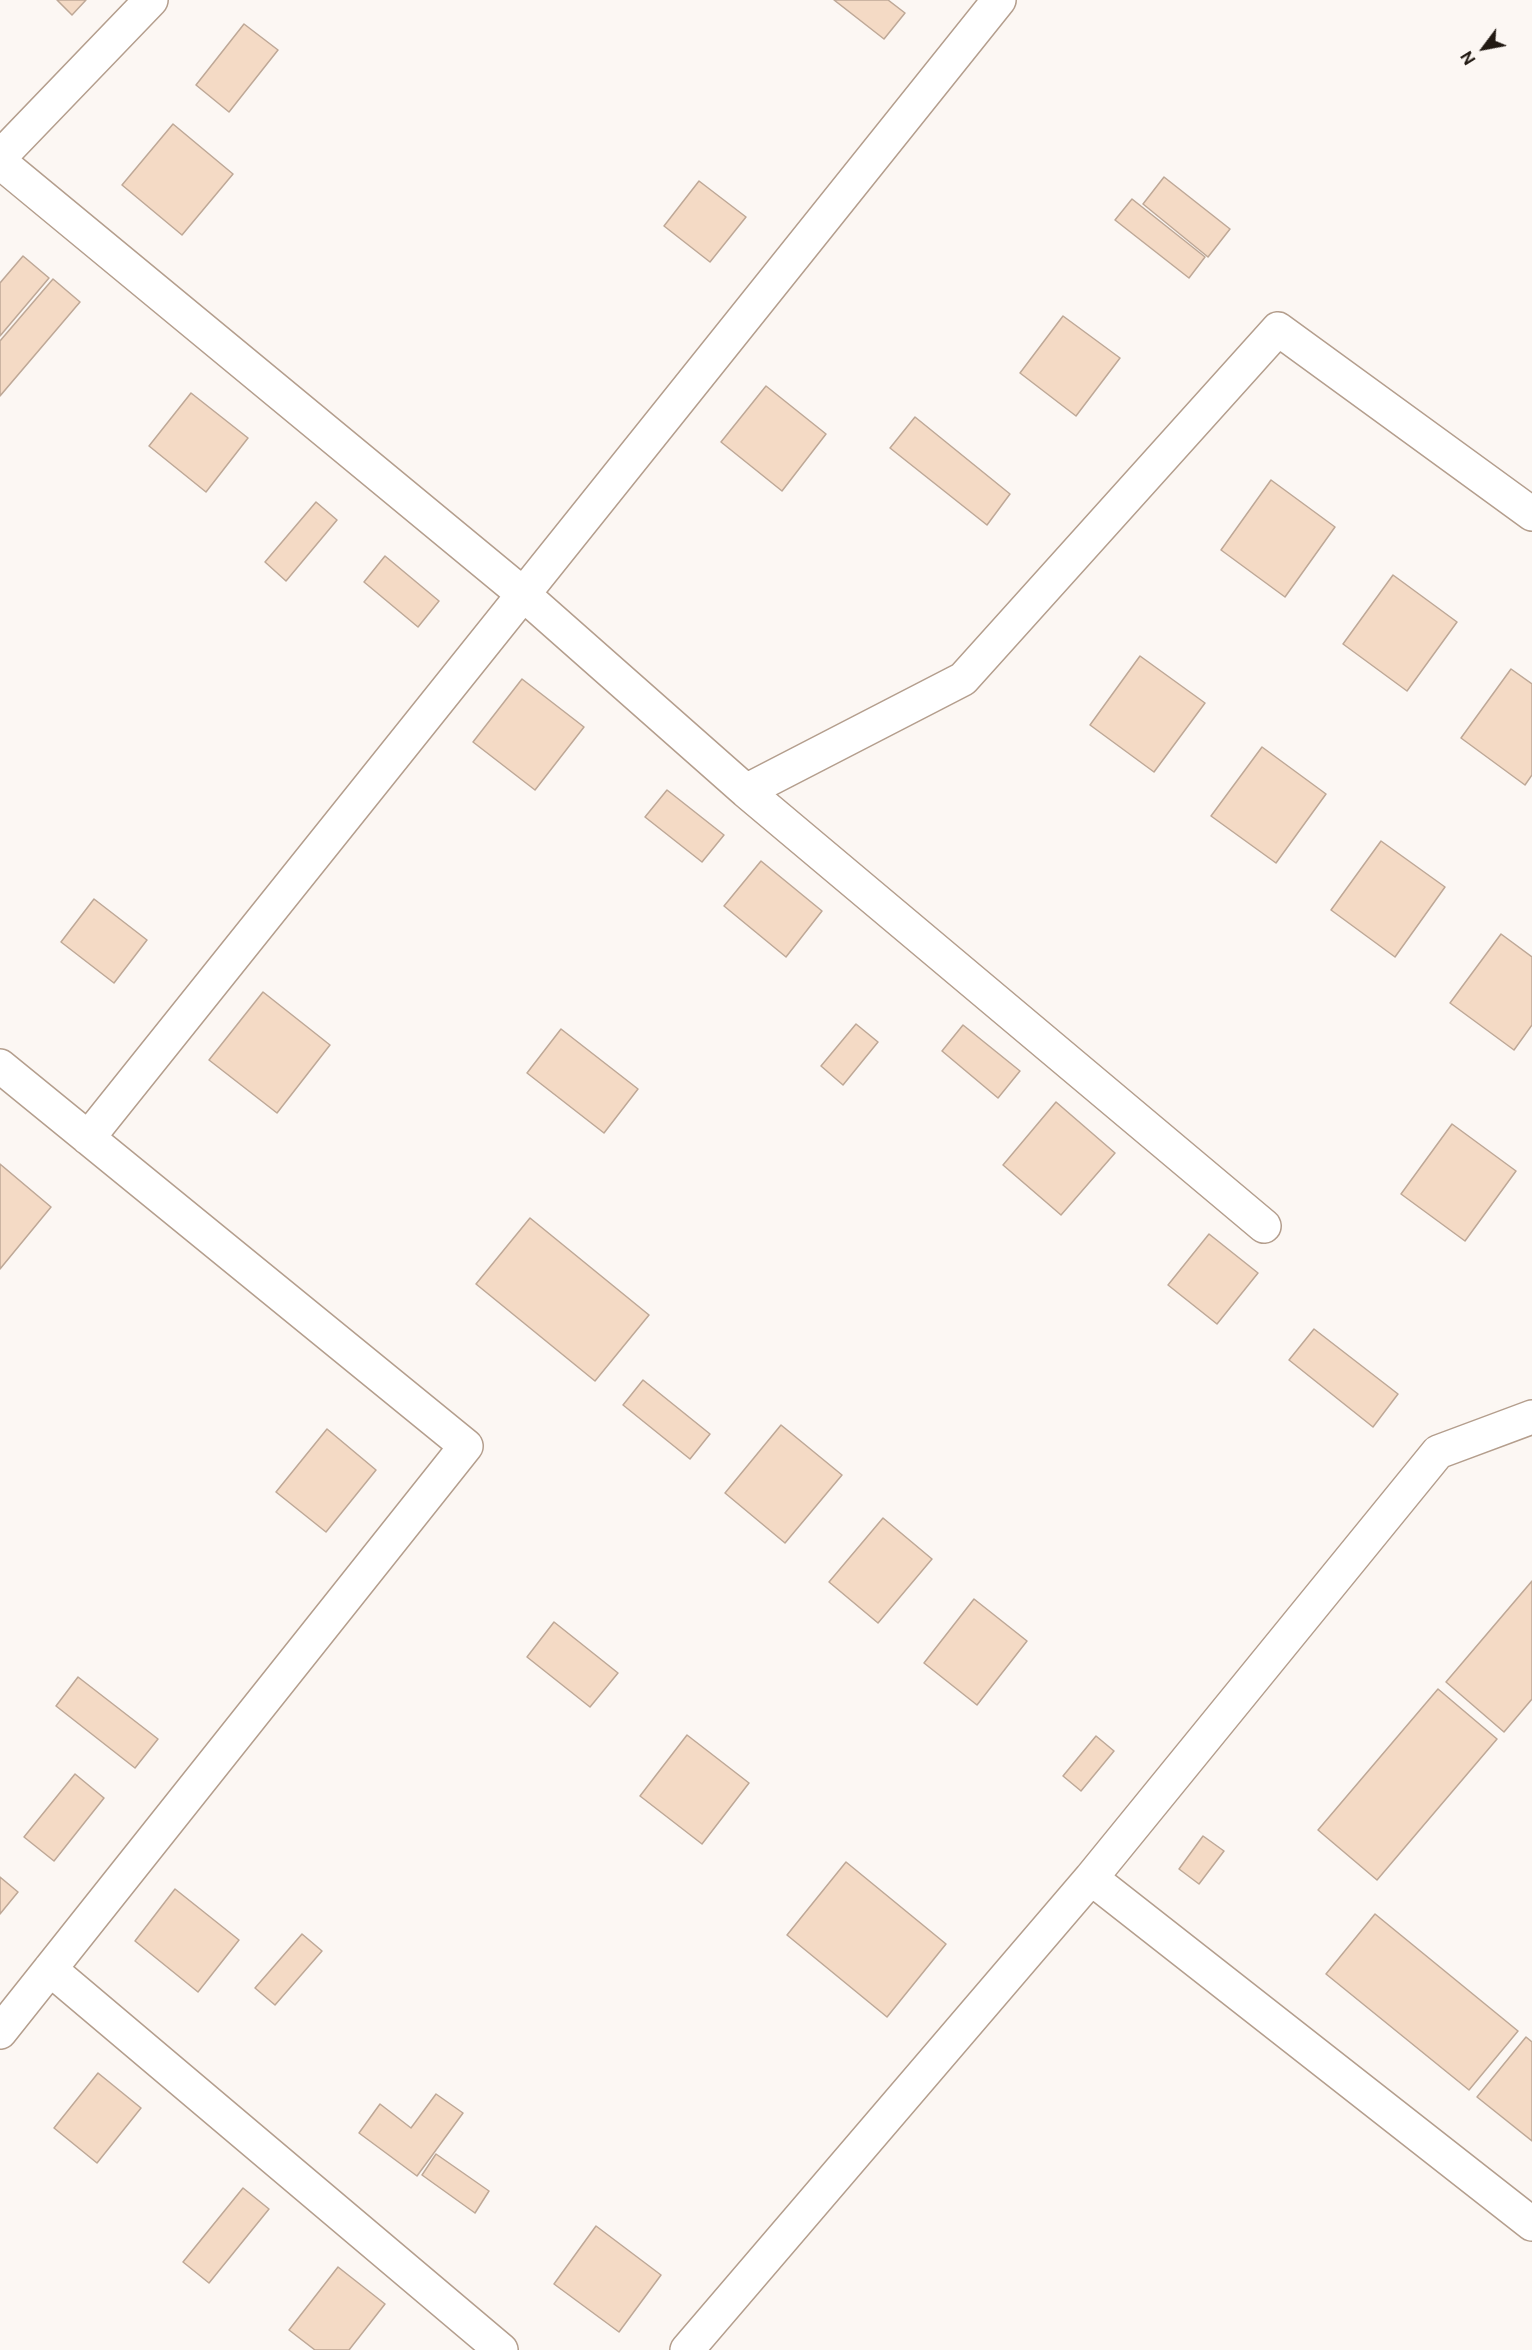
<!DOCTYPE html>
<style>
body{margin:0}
#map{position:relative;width:1532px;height:2350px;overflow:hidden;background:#fcf7f3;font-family:"Public Sans",sans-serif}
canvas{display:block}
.north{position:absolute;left:1454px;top:18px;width:60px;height:60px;-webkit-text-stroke:4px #fcf7f3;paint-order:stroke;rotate:238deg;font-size:16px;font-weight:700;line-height:24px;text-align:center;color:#221a13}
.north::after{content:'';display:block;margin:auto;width:21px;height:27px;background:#221a13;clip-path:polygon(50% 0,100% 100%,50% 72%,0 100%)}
</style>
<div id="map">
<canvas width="1532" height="2350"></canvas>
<div class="north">N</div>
</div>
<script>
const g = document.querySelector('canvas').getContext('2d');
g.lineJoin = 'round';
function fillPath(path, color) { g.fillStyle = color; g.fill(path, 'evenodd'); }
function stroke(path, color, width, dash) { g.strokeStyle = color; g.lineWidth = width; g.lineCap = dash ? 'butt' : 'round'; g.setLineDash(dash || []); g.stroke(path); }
const building = new Path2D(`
 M57,0H86L72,15Z
 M834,0H888L905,13L884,39Z
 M244,24L278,50L229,112L196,85Z
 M173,124L233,174L182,235L122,185Z
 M1164,177L1230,229L1208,257L1143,204Z
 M699,181L746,217L710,262L664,226Z
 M1132,199L1205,257L1189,278L1115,220Z
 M23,256L49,278L0,336V283Z
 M53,279L80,302L0,396V341Z
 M1063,316L1120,358L1076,416L1020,373Z
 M766,386L826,434L782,491L721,442Z
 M191,393L248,438L206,492L149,446Z
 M915,417L1010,494L987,525L890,448Z
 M1271,480L1335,527L1285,597L1221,550Z
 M316,502L337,520L286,581L265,562Z
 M385,556L439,601L418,627L364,582Z
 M1393,575L1457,622L1407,691L1343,644Z
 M1140,656L1205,703L1154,772L1090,725Z
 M1511,669L1532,684V775L1525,785L1461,738Z
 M522,679L584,727L535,790L473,742Z
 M1262,747L1326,794L1276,863L1211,816Z
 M667,790L724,835L702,862L645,817Z
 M1381,841L1445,887L1395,957L1331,910Z
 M761,861L822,911L786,957L724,906Z
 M94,899L147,940L114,983L61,942Z
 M1501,934L1532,957V1025L1514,1050L1450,1003Z
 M263,992L330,1045L277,1113L209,1060Z
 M856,1024L878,1042L843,1085L821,1066Z
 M963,1025L1020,1071L998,1098L942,1051Z
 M561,1029L638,1089L604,1133L527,1073Z
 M1056,1102L1115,1153L1061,1215L1003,1165Z
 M1452,1124L1516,1171L1465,1241L1401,1194Z
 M0,1164L51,1207L0,1269Z
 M530,1218L649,1315L595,1381L476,1284Z
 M1209,1234L1258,1273L1217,1324L1168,1285Z
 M1314,1329L1398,1394L1373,1427L1289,1360Z
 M643,1380L710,1434L690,1459L623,1405Z
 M781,1425L842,1475L785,1543L725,1493Z
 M327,1429L376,1470L326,1532L276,1492Z
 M883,1518L932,1559L878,1623L829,1582Z
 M1532,1581V1699L1504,1732L1446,1682Z
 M974,1599L1027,1641L977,1705L924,1663Z
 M554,1622L618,1673L590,1707L527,1657Z
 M78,1677L158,1739L135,1768L56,1706Z
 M1438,1689L1497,1739L1377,1880L1318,1830Z
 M687,1735L749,1783L702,1844L640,1796Z
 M1096,1736L1114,1751L1081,1791L1063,1776Z
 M75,1774L104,1798L54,1861L24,1837Z
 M1203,1836L1224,1851L1199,1884L1179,1869Z
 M846,1862L946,1944L887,2017L787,1935Z
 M0,1877L18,1892L0,1914Z
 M175,1889L239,1940L198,1992L135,1941Z
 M1375,1914L1518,2031L1469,2090L1326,1974Z
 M302,1934L322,1951L275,2005L255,1988Z
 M1526,2037L1532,2042V2141L1477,2097Z
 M98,2073L141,2108L97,2163L54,2128Z
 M436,2094L463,2113L417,2176L359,2133L380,2104L411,2128Z
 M436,2154L489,2191L475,2213L422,2175Z
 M243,2188L269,2209L209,2283L183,2262Z
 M596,2226L661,2275L619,2332L554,2284Z
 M338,2267L385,2304L349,2350H315L289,2330Z`);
fillPath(building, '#f4dac5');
stroke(building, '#bea897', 1.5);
const minor = new Path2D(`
 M0,157L151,0
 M0,162L523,594L746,791L1264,1226
 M746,791L963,679L1278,329L1532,514
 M0,1066L466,1446L0,2032
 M88,1138L999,0
 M1091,1878L1438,1452L1532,1417
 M50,1969L501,2350
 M687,2350L1091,1878L1532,2224`);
stroke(minor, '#b49e8d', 36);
stroke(minor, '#fff', 33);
</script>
